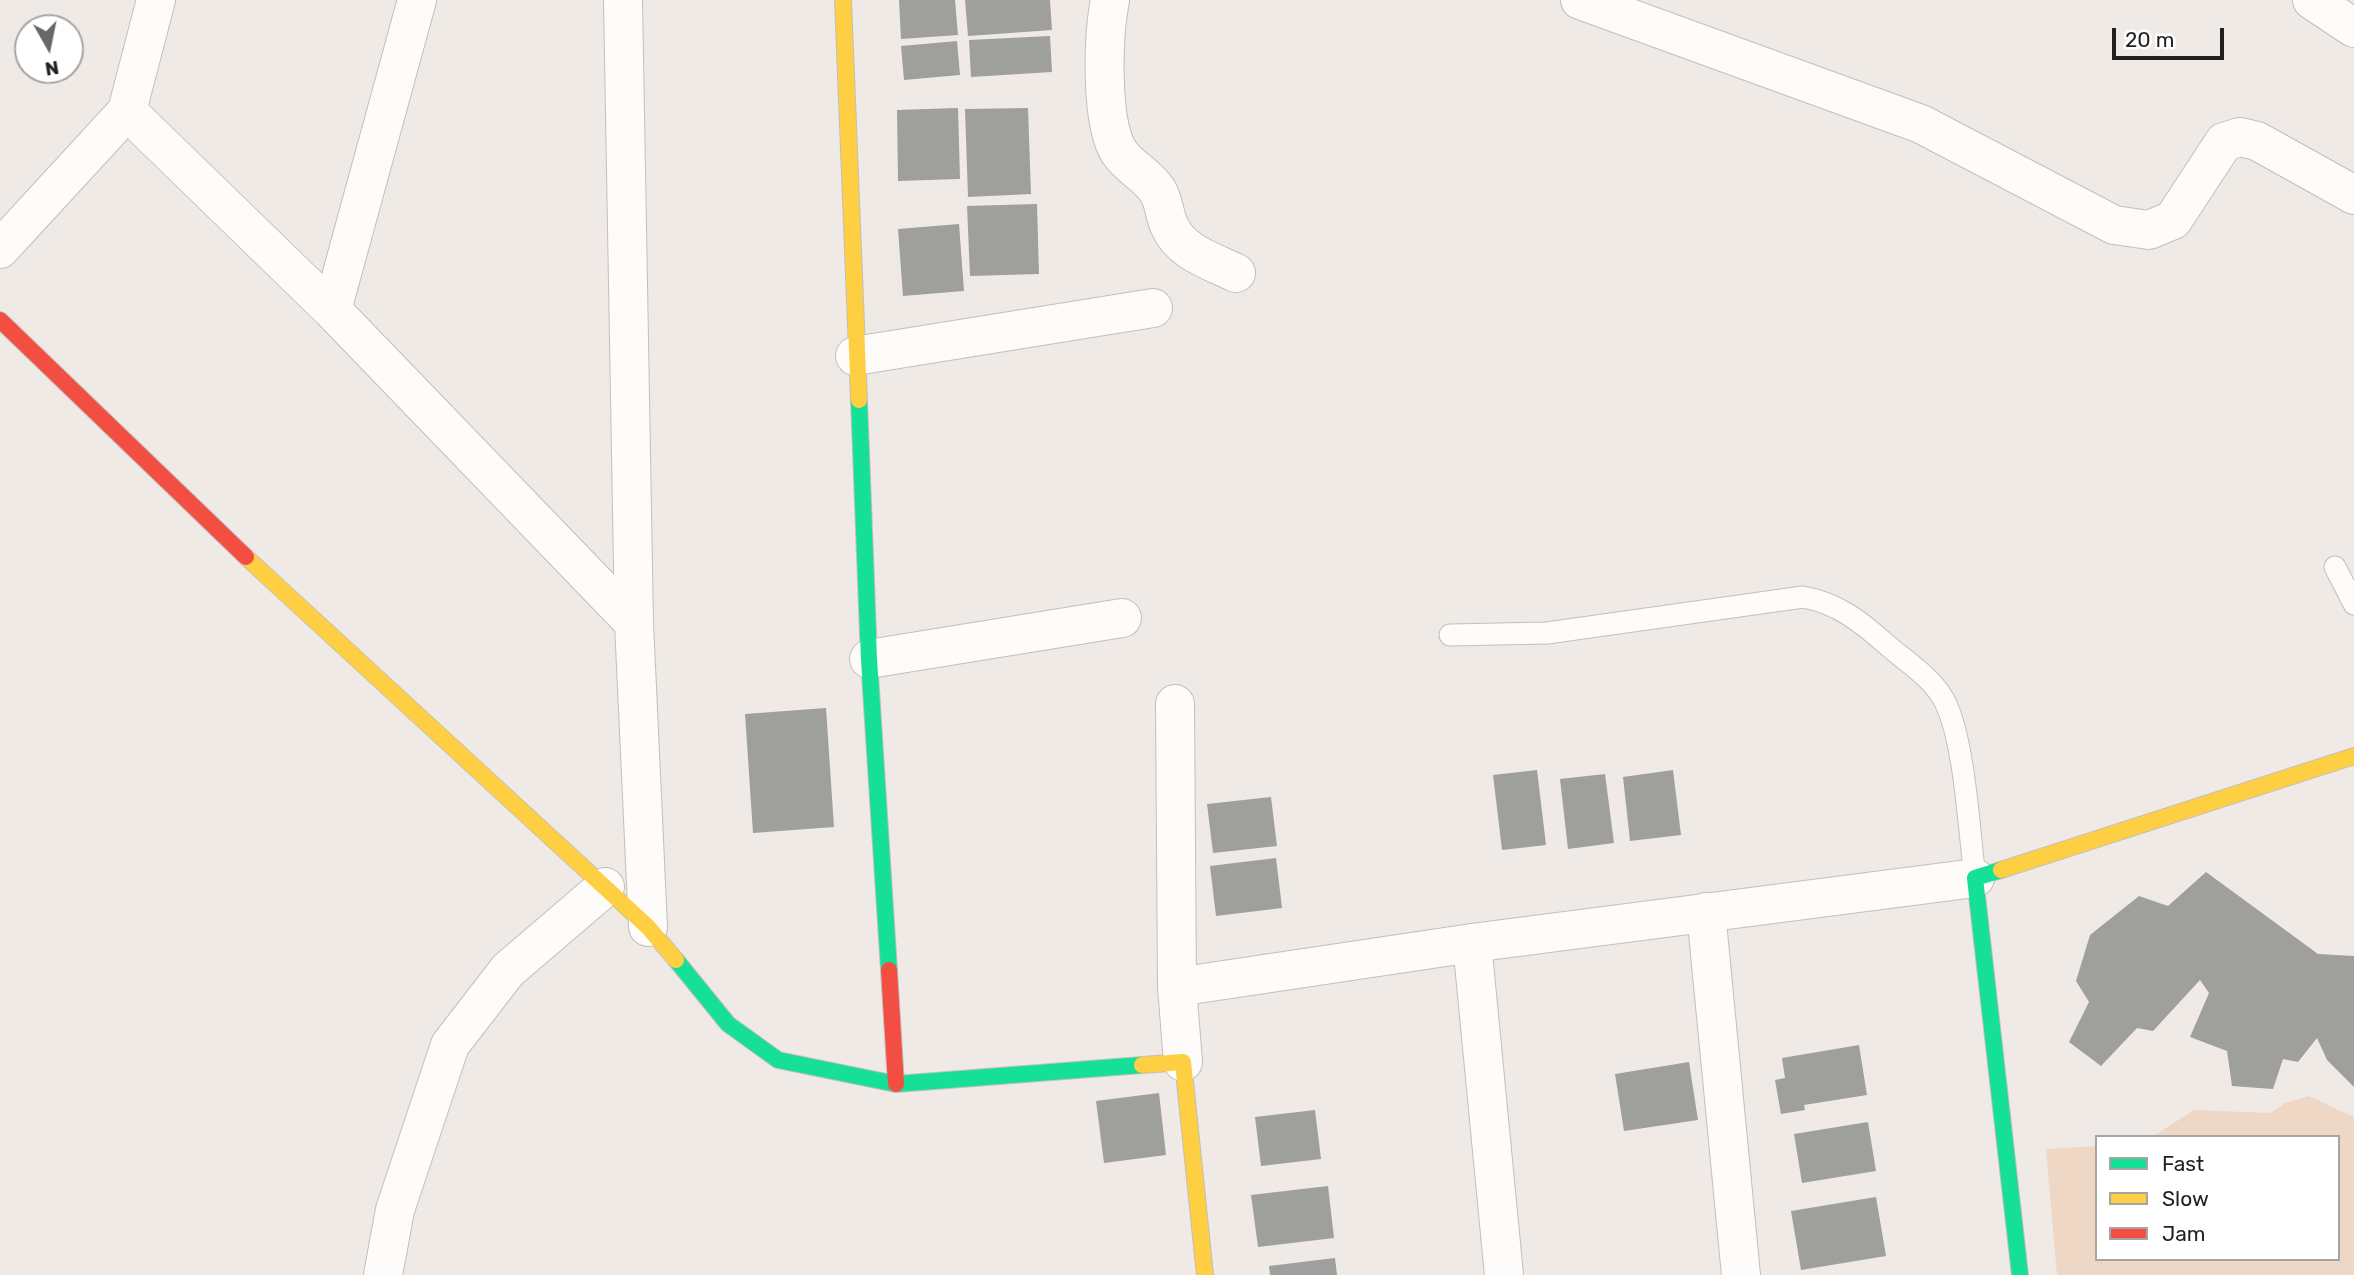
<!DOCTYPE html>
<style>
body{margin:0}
#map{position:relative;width:2354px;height:1275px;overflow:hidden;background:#efeae6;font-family:Rubik,sans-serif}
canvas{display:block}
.legend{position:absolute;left:2095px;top:1135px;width:245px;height:126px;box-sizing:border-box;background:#fff;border:2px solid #a7a5a4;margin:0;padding:9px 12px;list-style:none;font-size:21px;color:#221f1c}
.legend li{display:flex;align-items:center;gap:14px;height:35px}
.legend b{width:35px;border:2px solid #a7a5a4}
.north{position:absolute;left:14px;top:14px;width:70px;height:70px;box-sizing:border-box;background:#fff;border:2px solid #a7a5a4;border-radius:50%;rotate:171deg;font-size:19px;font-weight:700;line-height:28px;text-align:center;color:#221f1c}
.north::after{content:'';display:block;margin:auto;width:24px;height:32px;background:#6a6663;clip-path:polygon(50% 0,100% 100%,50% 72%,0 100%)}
.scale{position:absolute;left:2112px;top:28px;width:112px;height:32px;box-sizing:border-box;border:4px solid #221f1c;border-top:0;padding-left:9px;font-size:21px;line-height:24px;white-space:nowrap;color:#221f1c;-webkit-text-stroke:5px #fff;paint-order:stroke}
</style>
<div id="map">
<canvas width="2354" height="1275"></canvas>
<ul class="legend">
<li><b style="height:9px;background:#16e098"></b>Fast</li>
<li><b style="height:9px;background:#ffcf43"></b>Slow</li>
<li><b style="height:9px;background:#f24e42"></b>Jam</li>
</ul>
<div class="north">N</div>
<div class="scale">20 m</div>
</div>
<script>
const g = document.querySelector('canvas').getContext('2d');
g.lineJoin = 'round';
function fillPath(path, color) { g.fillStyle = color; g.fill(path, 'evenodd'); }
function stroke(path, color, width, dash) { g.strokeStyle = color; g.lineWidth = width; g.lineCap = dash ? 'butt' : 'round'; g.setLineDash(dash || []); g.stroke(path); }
fillPath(new Path2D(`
 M2309,1096L2354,1117V1275H2057L2046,1149L2097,1146V1259H2338V1137H2152L2194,1110L2270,1113L2285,1103Z`), '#efd7c5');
fillPath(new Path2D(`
 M899,0H955L958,35L901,39Z
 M965,0H1050L1052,30L968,36Z
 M1050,36L1052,72L971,77L969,40Z
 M957,41L960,75L904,80L901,46Z
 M958,108L960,179L898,181L897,110Z
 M1028,108L1031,194L968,197L965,109Z
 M1037,204L1039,274L970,276L967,206Z
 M959,224L964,291L903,296L898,229Z
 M826,708L834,827L753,833L745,714Z
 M1537,770L1546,845L1502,850L1493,775Z
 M1673,770L1681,835L1630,841L1623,777Z
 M1605,774L1614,843L1568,849L1560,779Z
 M1271,797L1277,846L1213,853L1207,804Z
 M1276,858L1282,908L1216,916L1210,866Z
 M2206,872L2318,954L2354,956V1087L2327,1060L2317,1038L2298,1062L2283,1059L2273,1089L2232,1086L2227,1051L2190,1037L2209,993L2200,980L2153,1031L2137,1028L2101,1066L2069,1042L2089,1002L2076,981L2090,935L2139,896L2168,906Z
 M1859,1045L1867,1095L1804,1105L1805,1110L1781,1114L1775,1080L1785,1078L1782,1058Z
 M1689,1062L1698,1120L1624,1131L1615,1074Z
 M1159,1093L1166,1155L1104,1163L1096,1101Z
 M1315,1110L1321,1159L1261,1166L1255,1117Z
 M1868,1122L1876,1171L1802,1183L1794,1134Z
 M1328,1186L1334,1238L1258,1247L1251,1195Z
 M1876,1197L1886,1256L1801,1270L1791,1211Z
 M1335,1258L1337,1275H1270L1269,1266Z`), '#9f9f9d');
const lane = new Path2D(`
 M2335,567L2354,604
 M1450,635L1547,633L1803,597C1837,603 1860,621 1886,644C1906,662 1934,678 1946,704C1965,745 1969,831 1975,878`);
const street = new Path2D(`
 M623,0L634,623L648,927
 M1110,0C1103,35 1100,122 1119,152C1129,167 1147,175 1157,190C1164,200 1164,214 1169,225C1180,252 1211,261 1236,273
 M1580,0L1921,124L2114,225L2149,230L2173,220L2224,142L2240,137L2257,141L2354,195
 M2312,0L2354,28
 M127,111L332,310L634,623
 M0,249L127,111L156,0
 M332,310L417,0
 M855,356L1153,308
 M869,659L1122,618
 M1175,704L1177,987L1183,1062
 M1706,912L1741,1275
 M1472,943L1504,1275
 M1177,987L1472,943L1975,878
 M383,1275L395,1210L450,1045L508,970L605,887`);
const fast = new Path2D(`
 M859,400L869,659L889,970
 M2001,870L1975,878L2020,1275
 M676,960L728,1024L778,1060L896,1084L1142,1065`);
const slow = new Path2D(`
 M843,0L859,400
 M246,557L648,927L676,960
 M2001,870L2354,756
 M1142,1065L1183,1062L1205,1275`);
const jam = new Path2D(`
 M0,320L246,557
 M889,970L896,1084`);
stroke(lane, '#c3bfbc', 23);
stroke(street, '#c3bfbc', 40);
stroke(fast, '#c3bfbc', 18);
stroke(slow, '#c3bfbc', 18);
stroke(jam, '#c3bfbc', 18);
stroke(lane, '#fdfcfb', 21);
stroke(street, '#fdfcfb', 38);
stroke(fast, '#16e098', 16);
stroke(slow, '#ffcf43', 16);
stroke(jam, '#f24e42', 16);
</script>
